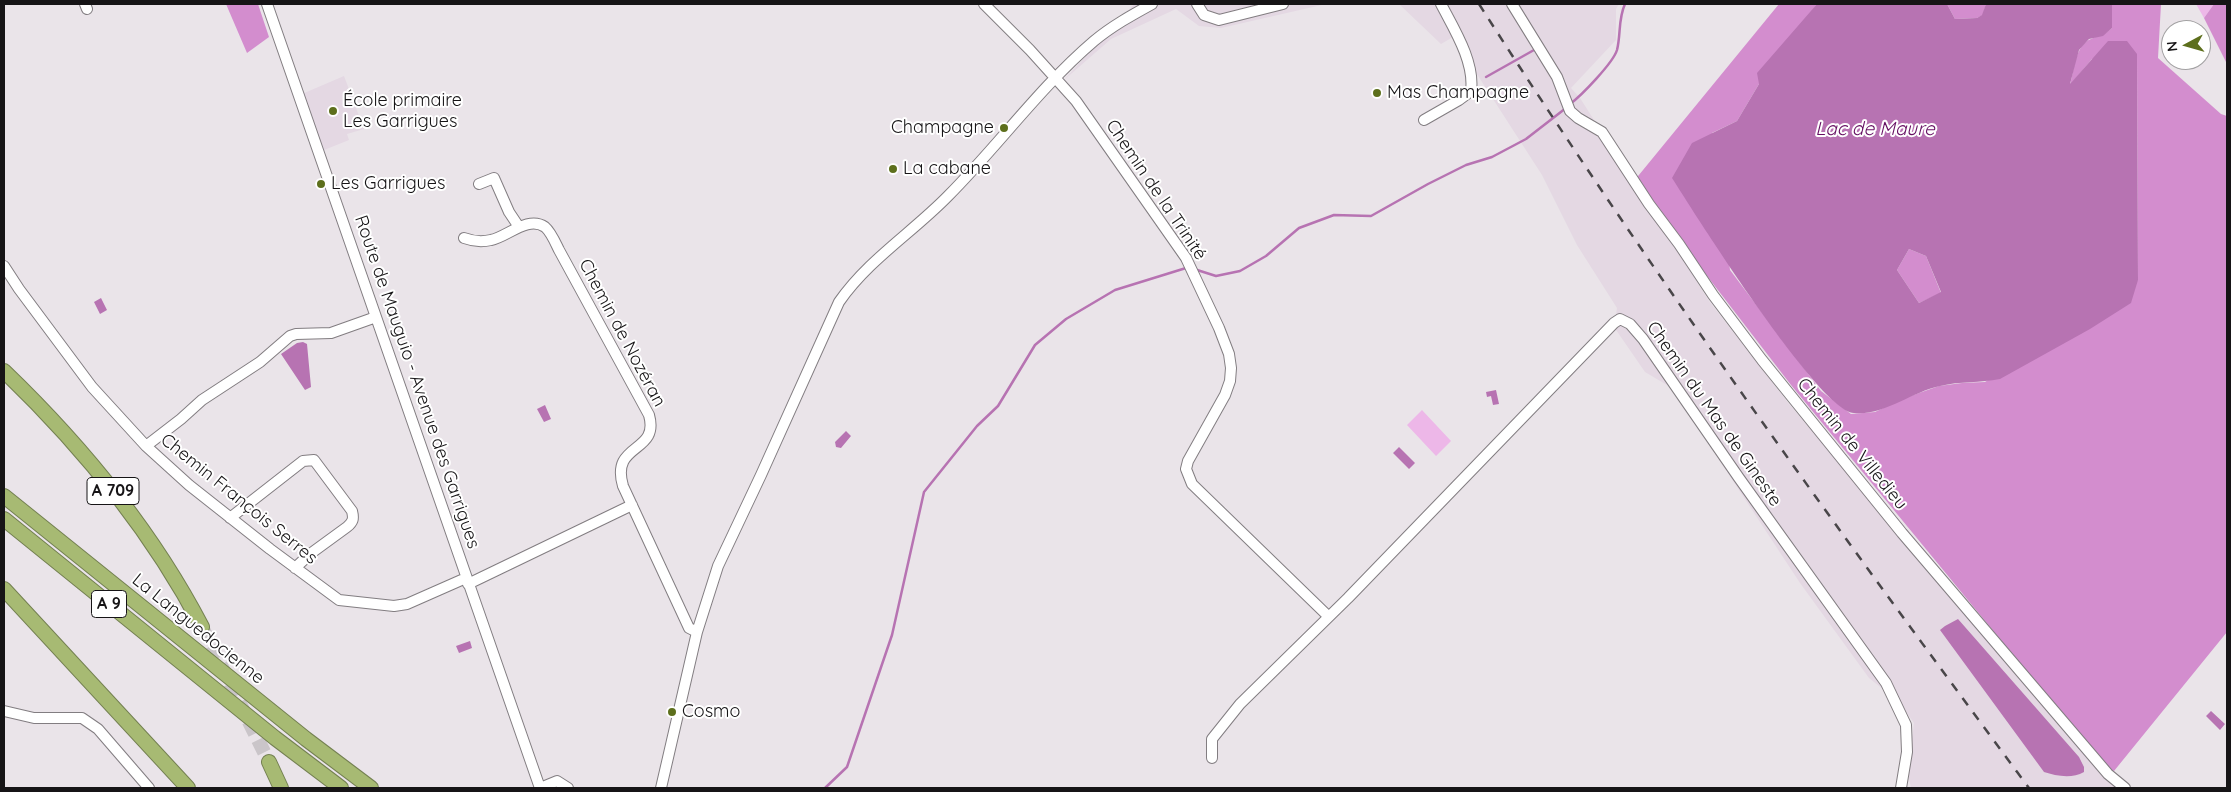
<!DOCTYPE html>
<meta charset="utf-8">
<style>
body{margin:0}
#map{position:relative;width:2231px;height:792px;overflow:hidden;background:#eae4e9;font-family:Quicksand,sans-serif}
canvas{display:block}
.frame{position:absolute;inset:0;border:5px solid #161416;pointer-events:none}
.north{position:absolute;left:2161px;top:20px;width:50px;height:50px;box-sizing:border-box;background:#fff;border:1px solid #a2a1a2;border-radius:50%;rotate:264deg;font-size:14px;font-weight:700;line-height:20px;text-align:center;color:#161416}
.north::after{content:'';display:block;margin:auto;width:18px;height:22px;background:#5d6f1c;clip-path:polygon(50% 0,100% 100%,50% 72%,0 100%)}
</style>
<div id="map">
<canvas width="2231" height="792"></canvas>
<div class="frame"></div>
<div class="north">N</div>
</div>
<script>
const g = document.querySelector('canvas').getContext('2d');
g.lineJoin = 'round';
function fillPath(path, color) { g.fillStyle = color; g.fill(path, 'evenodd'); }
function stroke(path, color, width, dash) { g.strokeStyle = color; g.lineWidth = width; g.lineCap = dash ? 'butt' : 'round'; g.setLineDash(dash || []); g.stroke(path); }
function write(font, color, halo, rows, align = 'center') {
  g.font = font + ' Quicksand,sans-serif'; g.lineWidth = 4; g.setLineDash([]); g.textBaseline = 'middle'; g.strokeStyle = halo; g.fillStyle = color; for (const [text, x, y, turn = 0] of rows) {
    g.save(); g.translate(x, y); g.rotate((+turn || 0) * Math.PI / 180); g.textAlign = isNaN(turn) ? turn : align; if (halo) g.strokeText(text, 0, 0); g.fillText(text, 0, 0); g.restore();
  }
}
fillPath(new Path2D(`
 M1134,4H1326L1221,28L1199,26L1176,9L1111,39L1064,80Z
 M1399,4H1619L1616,9V40L1571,88L1580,98L1709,301L1789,404L2117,788H1911L1908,774L1914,723L1899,702L1869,678L1800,583L1672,388L1645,372L1614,327L1617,308L1577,245L1542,175L1453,37L1441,44Z
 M344,76L364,129L347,134L349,140L324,150L302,94Z`), '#e4d8e3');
fillPath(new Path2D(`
 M2196,4H2214L2204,18Z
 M1422,410L1451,441L1436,456L1407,425Z`), '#edb7e8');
fillPath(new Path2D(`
 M226,4H258L269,37L247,53Z
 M1779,4H1817L1759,84L1737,121L1712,133L1730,270L1821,391L1851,414L1875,412L1902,399L1939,386L1962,383L1985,382L2138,280L2137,54L2092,59L2070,85C2074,71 2075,45 2091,39C2101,34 2103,36 2112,28V4H2161L2158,58L2221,114L2227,116V632L2114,771L2106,768L1791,385L1634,181Z
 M1947,4H1986L1983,15L1977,18L1955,19Z
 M2214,4H2227V64L2204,18Z
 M1909,249L1926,256L1941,293L1919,303L1897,270Z`), '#d38dce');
fillPath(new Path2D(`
 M1817,4H1947L1955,19L1977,18L1982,15L1986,4H2112V28L2103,36L2089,39L2079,50L2070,84L2108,41H2127L2137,54L2138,280L2131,303L2090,329L2000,379C1980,383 1960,381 1940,386C1911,392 1884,416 1854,413C1819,411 1695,214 1672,178L1692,143L1737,121L1759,84L1757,73ZM1909,249L1926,256L1941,292L1919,303L1897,270Z
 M101,298L107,310L100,314L94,302Z
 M303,342L307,344L311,387L305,390L281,354L297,343Z
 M1496,390L1499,404L1493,405L1491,396L1487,397L1486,392Z
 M545,405L551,419L544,422L537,409Z
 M846,431L851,436L841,448L836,447L835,442Z
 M1399,447L1415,463L1409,469L1393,453Z
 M1958,619L2079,757L2084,767V772C2072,779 2056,776 2044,772L1940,630L1945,626Z
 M470,641L472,648L459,653L456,646Z
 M2211,711L2225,724L2220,730L2206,716Z`), '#b773b2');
stroke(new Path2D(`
 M1486,77L1534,50
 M1570,104C1581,96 1613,63 1617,50C1621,34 1618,19 1625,4
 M1194,269L1216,276L1240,271L1266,256L1299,228L1334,215L1371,216L1428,184L1466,165L1492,157L1526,139L1566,108
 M825,788L847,767L892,635L924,492L977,426L998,406L1035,345L1066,319L1115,290L1186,268`), '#b773b2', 2.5);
stroke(new Path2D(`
 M202,627L269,762`), '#cac5c9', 14, [14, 7]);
const minor = new Path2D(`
 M85,4L87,9
 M267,4L540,788
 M984,4L1030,50L1076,101L1186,258L1219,328L1229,354L1231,368L1230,381L1225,395L1188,461L1186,469L1192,484L1328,616
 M1197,4L1204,15L1219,20L1283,4
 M1512,4L1557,77L1570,111L1578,118L1602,132L1649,204L1679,244L1713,295L1762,360L1902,533L2108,774L2125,788
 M1424,120L1459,100L1471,91C1475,62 1454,29 1441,4
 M479,184L494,178L509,212L519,227
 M464,238C472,241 482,242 491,240C507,237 528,215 545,227C551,232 556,244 559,250L649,415C660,454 610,442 623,486L689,628L697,632
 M4,266L19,289L92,387L146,446L189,485L270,549L339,600L394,606L407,604L466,578
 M146,446L181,419L202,400L260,362L290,336L296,334L331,333L376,317
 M230,518L303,461L314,460L352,511C354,519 353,522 347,527L310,554L295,568
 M468,584L632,505
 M4,711L34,718H82L98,729L149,788
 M1212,758V739L1240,704L1348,598L1614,323L1620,319L1630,324L1643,339L1739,478L1886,683L1906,725L1907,752L1901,788
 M540,788L557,781L568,788
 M661,788L697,632L718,566L761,475L839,302C868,260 913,232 948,196C998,146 1040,87 1094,41C1112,26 1132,15 1152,4`);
const highway = new Path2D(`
 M4,371C82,446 152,531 202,627
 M4,496L306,739L371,788
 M4,519L275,738L341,788
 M4,589L188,788
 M269,762L281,788`);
stroke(minor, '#827d81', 12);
stroke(highway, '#748052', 16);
stroke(minor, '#fff', 10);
stroke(highway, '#a7ba73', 14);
stroke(new Path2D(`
 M1479,4C1651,273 1839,532 2029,788`), '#494649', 2.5, [9, 9]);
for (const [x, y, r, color] of [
 [1377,93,5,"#5d6f1c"],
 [333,111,5,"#5d6f1c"],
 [1004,128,5,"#5d6f1c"],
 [893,169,5,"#5d6f1c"],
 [321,184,5,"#5d6f1c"],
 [672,712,5,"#5d6f1c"]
]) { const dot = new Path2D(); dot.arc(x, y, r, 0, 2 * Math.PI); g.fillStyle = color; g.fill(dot); stroke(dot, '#fff', 2); }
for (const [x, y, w] of [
 [113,491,52],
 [109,604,35]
]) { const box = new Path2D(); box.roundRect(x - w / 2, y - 13.5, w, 27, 4); g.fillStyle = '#fff'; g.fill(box); stroke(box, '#161416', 1); }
write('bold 16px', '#161416', null, [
 ["A 709",113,491],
 ["A 9",109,604]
]);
write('18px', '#161416', '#fff', [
 ["Mas Champagne",1387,93],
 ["École primaire",343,101],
 ["Les Garrigues",343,122],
 ["Champagne",994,128,"right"],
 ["La cabane",903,169],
 ["Les Garrigues",331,184],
 ["Cosmo",682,712]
], 'left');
write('18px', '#161416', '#fff', [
 ["Chemin de la Trinité",1156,190,56],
 ["Chemin de Nozéran",622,333,62],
 ["Route de Mauguio - Avenue des Garrigues",417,382,71],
 ["Chemin du Mas de Gineste",1714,414,55],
 ["Chemin de Villedieu",1852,444,51],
 ["Chemin François Serres",239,499,39],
 ["La Languedocienne",198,629,39]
]);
write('italic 19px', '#650f62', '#fff', [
 ["Lac de Maure",1875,129]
]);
</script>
